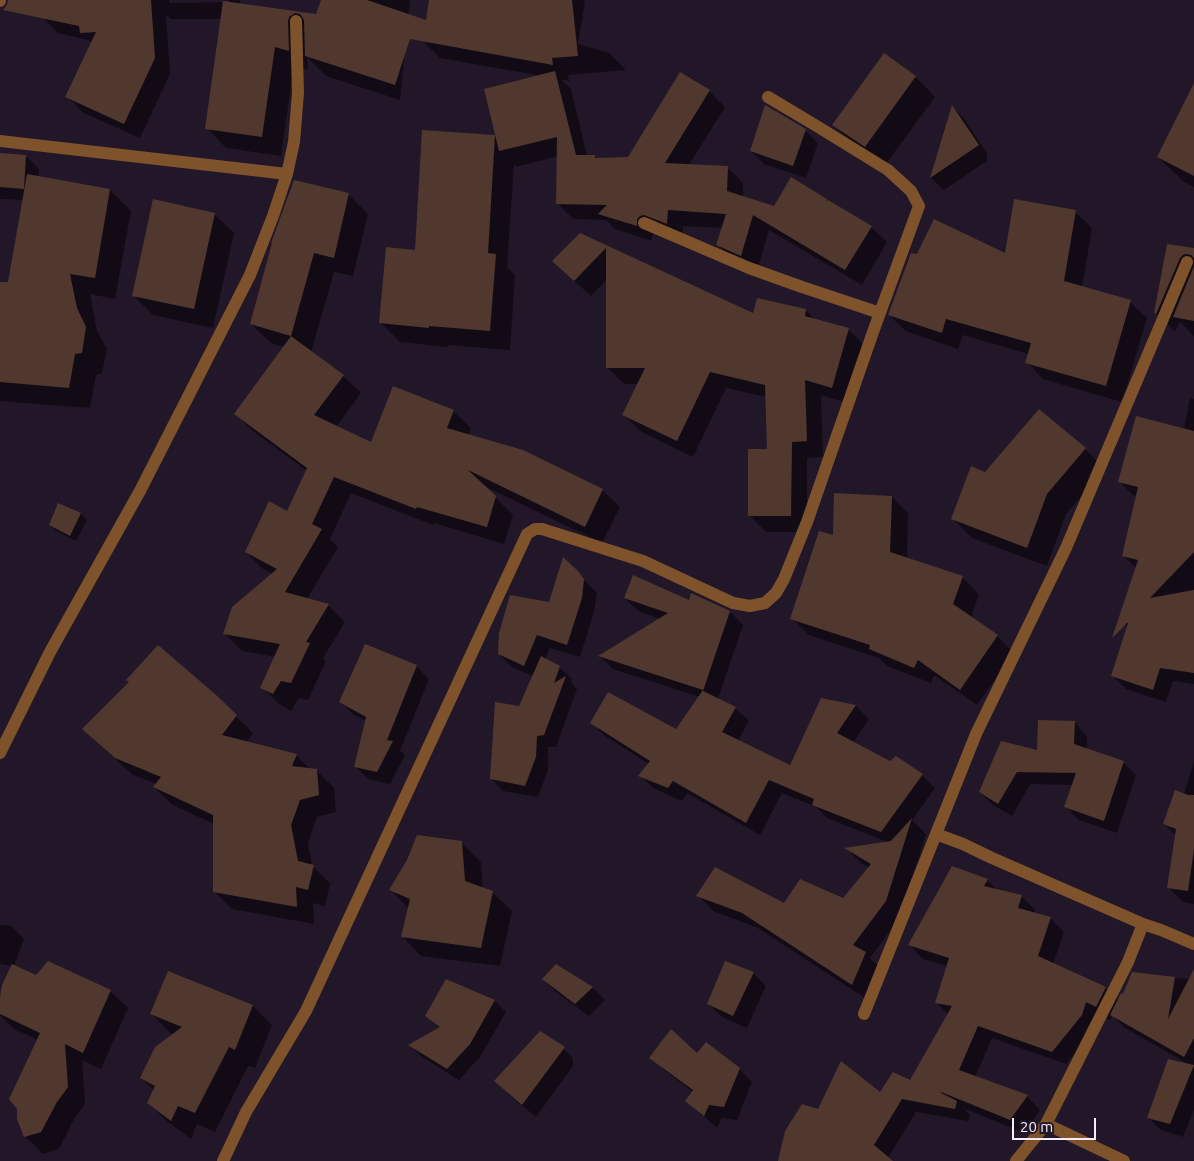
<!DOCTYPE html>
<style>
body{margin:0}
#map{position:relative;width:1194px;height:1161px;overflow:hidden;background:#221629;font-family:Ubuntu,sans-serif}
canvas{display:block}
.scale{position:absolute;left:1012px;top:1118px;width:84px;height:22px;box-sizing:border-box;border:2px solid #f5edfa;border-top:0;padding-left:6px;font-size:15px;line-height:18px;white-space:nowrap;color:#f5edfa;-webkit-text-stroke:4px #221629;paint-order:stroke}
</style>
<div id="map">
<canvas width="1194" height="1161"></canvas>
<div class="scale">20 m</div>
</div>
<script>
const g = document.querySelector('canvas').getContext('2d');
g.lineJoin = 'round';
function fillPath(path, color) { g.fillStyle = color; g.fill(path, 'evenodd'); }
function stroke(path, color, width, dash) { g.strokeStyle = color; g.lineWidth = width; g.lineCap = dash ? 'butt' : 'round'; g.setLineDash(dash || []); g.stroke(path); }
fillPath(new Path2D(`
 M47,0H198H169V3L229,2V0H240V5L317,16L322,0H410L400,100L326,76L307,57L308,70L294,65L281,156L226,148L207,128L222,19H171L166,15L170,74L140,138L82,112L67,96L92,43L88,40L58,33L43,18Z
 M431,0H583L585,2L578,44L609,53L626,70L568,75L569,81L561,79L571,89L587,156H594L597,159L629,158L709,91L725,107L689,165L727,167L743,183V197L774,207L791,179L871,227L887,242L862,285L769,230L757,271L734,261L718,245L723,228L683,226V239L656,232L652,236V241L615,229L606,220L573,219L557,203L558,156L516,167L514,164L507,267L515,275L510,350L449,345L448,347L400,342L381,323L417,251L424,132L497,136L542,76L440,58L423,41Z
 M884,54L916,77L935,97L885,165L853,144L833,125Z
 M1194,86V187L1184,182L1158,157Z
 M953,107L965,120L987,154V161L944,190L931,178Z
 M805,130L818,143L806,178L764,164L751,151Z
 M0,154L26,156L39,169L38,177L110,190L131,211L115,299L90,294L97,331L107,349L102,373L96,375L90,408L0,401V283L9,284L24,200L0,199Z
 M348,194L368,214L353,276L334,272L311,352L343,376L361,393L336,427L372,443L453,411L471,428L468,435L602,490L620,507L602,543L484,486L513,515L504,544L434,523L433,525L351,493L330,539L338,547L307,599L328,605L345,622L323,658L326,661L308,700L299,698L291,711L279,704L262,687L276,657L242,651L224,633L273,574L263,569L246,552L288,512L307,471L253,431L235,414L284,347L271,343L251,324Z
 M1075,212L1092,228L1082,288L1130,302L1147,318L1122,402L1043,379L1027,362L1029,354L963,335L958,349L906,331L889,315L1006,255Z
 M214,214L234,233L213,328L153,315L133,295Z
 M580,234L754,314L806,310L815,320L848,329L865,346L848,403L821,395L823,457L807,458V532H766L749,515L768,450L767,397L726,388L693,457L640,431L624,415L639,384H624L608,368L607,279L591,296L570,277Z
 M1168,245L1194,250V336L1180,322L1175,332L1156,313Z
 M1190,398L1194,399V684L1173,681L1166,702L1126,689L1113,676L1128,628L1120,620L1136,568L1124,556L1138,496L1133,495L1120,482L1184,430Z
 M1039,410L1085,449L1105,469L1066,514L1047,566L972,538L953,519L985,473Z
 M892,497L908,513L907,559L962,577L979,594L971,618L997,636L1014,653L977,705L934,675L931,683L887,666L879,658L809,635L792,618L834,537Z
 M81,514L87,520L76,541L56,531L50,525Z
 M576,571L597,593L594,612L580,657L550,648L545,659L559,667L572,679L571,682L577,689L556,747H548V770L538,797L503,791L491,778L519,708L533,676L512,667L499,654L550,604Z
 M625,598L690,602L730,612L743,625L718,699L735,708L749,721L738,741L791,767L821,700L856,706L869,719L853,743L890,763L922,775L935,788L912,820L926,834L901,916L870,958L881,969L868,1000L758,928L713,911L698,895L785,905L843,899L870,868L861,863L847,849L890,843L827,818L816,807L782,793L760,835L687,793L682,801L653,788L640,775L649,764L605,736L592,723L676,730L700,697L613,669L600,656L661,619L638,611Z
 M416,666L429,679L400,751L405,755L390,784L368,779L355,766L366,721L354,715L341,702Z
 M214,695L253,733L246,743L296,755L311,770H316L334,788L336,812L317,817L308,843L312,866L330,883L325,906L313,903L314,924L232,909L214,891V824L171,804L154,787L157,784L133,775L101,746L84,729Z
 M1074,722L1087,736V749L1123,762L1136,775L1117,833L1079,820L1066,807L1073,785L1030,784L1012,816L993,805L980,792L1039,752Z
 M1194,760V904L1183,902L1168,887L1176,835L1164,824L1184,795Z
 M462,843L481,862L483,889L492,892L512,911L500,966L421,956L402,936L409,909L391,890Z
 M987,880L998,891L1021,896L1035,910L1034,914L1050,918L1064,932L1053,964L1106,988L1119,1001L1123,996L1133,974L1190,979L1194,972V1110L1183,1137L1161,1130L1148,1117L1188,1064L1125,1028L1112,1015L1110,1020L1100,1014L1095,1028L1066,1064L992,1038L975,1077L1027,1096L1040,1110L1024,1133L963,1108L970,1115L968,1121L916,1112L888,1158L891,1161H785L819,1110L880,1094L911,1081L949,1015L936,1002L948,966L923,959L910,945Z
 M0,925L11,926L24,939L14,966L36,976L110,991L128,1008L101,1069L82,1060L85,1104L74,1119L59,1149L43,1154L25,1136L38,1040L14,1029L0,1015V1000L13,966L0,964Z
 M556,965L593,988L605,1000L589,1016L556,992L543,979Z
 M168,973L253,1006L272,1025L255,1068L248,1066L215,1132L197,1124L191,1139L168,1122L148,1103L154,1090L141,1078L174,1035L171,1034L152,1014Z
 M753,973L766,986L747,1028L722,1017L709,1004Z
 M495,1001L506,1012L479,1059H478L459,1080L421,1056L410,1045L440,1028L427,1016Z
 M559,1045L573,1058V1066L536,1117L508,1094L495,1081Z
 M697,1054L739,1069L752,1082L737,1120L722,1118L717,1128L687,1100L693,1092L664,1070L651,1058Z`), '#0007');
fillPath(new Path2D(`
 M8,0H151L155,58L124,124L65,97L96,32L80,33L79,26L3,10L7,5Z
 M321,0H367L426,20L429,0H572L578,56L552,58L553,65L410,39L395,85L305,56L304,20L300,14L295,13L289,17L288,21L289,51L275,47L262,137L205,129L223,1L316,14Z
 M884,53L916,76L865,147L832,125Z
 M555,71L576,155H595V158L628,157L680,72L710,90L665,163L728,166L727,191L774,206L791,177L827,199L826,201L828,200L872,226L845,270L753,215L741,256L716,245L726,214L668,210L667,224L644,215L640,216L637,219V226L598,214L607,205L556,204L557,137L499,151L484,89Z
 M1194,83V176L1157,157Z
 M765,105L806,129L793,166L750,151Z
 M952,105L979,145L930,178Z
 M422,130L495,135L488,253L496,254L490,331L429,326V328L379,323L386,247L415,250Z
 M0,153L26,155L24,189L0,187Z
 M27,174L110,189L95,278L70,274L77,308L86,327L82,353L75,354L69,388L0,382V282H8Z
 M294,180L349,193L334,258L314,253L291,336L250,324L272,243H271Z
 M153,199L215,213L194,309L132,296Z
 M1014,199L1076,210L1064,281L1131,300L1106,386L1025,363L1031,343L946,319L942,333L888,315L911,253L917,254L934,219L1005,253Z
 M580,233L753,313L757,298L806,309L805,316L849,328L832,388L805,380L807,441L792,442L791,516H748V449H767L765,385L710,372L677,441L622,415L645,368H606V248L574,281L552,261Z
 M1167,244L1194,248V258L1191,255L1186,254L1183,255L1180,258L1156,314L1154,313Z
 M1194,266V321L1173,317Z
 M291,336L344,375L314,415L371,442L393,386L454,410L447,428L523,450L603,489L585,527L468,470L496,496L487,527L417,507L416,509L334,477L312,524L322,529L285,592L329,604L306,642L310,643L291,683L281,681L273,694L260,688L280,644L223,634L232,607L277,569L245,552L269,501L287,511L307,468L234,414Z
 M1039,409L1086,448L1047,494L1027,548L951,519L971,466L985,472Z
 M1136,416L1194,431V552L1150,598L1194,590V673L1160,668L1153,690L1111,676L1128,623H1127L1112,638L1138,560L1122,556L1138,487L1118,482Z
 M834,493L892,496L890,552L963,576L953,604L998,635L960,690L918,660L914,668L869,649L870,645L790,619L819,531L833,535Z
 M58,503L81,513L70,536L49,525Z
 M563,557L577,570L584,579L582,598L567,645L537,635L524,666L498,654L499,633L510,595L549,602Z
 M633,575L689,600L691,593L730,611L703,691L736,707L722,732L790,765L821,698L856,705L837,733L890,761L896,756L923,774L881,832L812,805L814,799L769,780L746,823L673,781L668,788L638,776L650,761L590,723L608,692L676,729L703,690L598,656L668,613L624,598Z
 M365,644L417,665L387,740L393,741L377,772L354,767L366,717L339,702Z
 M158,645L215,694L237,715L222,735L297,754L292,766L317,769L319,795L300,800L291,825L298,861L314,865L308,890L296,887L297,907L213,892V815L153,787L161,777L115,758L82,729L129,682L126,680Z
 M541,656L560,666L554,683L566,676L544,735L537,736L536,757L525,786L490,779L495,702L519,706Z
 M1038,720L1075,721L1074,744L1124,761L1104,821L1064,807L1076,773L1017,772L998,804L979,792L1001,741L1037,750Z
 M1175,790L1188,795H1194V849L1188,891L1167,888L1176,829L1163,824Z
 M912,818L886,901L853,945L866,952L852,985L742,913L696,896L715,867L784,903L800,879L843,898L871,864L844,848L891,841Z
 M417,835L462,841L465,881L493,891L481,948L401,937L410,899L389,890L407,860Z
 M952,866L988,879L984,886L1022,895L1018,908L1051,917L1038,956L1106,987L1096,1007L1086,1002L1082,1015L1052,1052L978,1026L959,1070L1028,1095L1010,1120L941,1092V1093L957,1101L955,1109L902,1099L874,1145L893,1161H778L785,1131L802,1104L818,1109L841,1061L880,1092L893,1072L910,1080L952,1006L935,1003L949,958L908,945Z
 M48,961L111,990L83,1053L65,1044L68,1087L57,1102L41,1132L24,1137L17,1119V1109L9,1099L40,1033L0,1014V997L2,985L12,964L36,975Z
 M725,961L754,972L733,1016L707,1004Z
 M556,964L593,987L575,1004L542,979Z
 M1194,969V1038L1184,1057L1110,1015L1121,993L1123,994L1132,972L1175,977L1168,1019Z
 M168,971L253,1005L235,1050L229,1047L195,1113L178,1106L171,1121L147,1103L155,1086L140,1078L155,1047L182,1027L150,1014Z
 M446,979L495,1000L470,1044L447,1069L408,1045L440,1027L425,1016Z
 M671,1029L697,1053L706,1042L740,1068L724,1107L709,1105L704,1116L685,1101L693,1090L649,1058Z
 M540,1031L565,1047L522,1105L494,1081Z
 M1168,1059L1194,1065L1170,1124L1147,1118Z`), '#51382f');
stroke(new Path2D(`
 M0,1V0
 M0,141L287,174
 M644,223L749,268L802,287L880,313
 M0,753L50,652L141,489L250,275L273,216L287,174L294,142L298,93L296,21
 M936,834L963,844L992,858L1143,924
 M864,1014L976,734L1066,548L1187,262
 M1046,1124L1124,1161
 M223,1161L246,1112L306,1011L527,534L535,529H542L643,561L733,603L750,606L765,603L776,593L784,579L807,522L873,332L919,206L911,191L888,170L815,125L768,97
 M1016,1161L1046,1124L1128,962L1143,924L1161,930L1194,944`), '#7e532c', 12);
</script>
